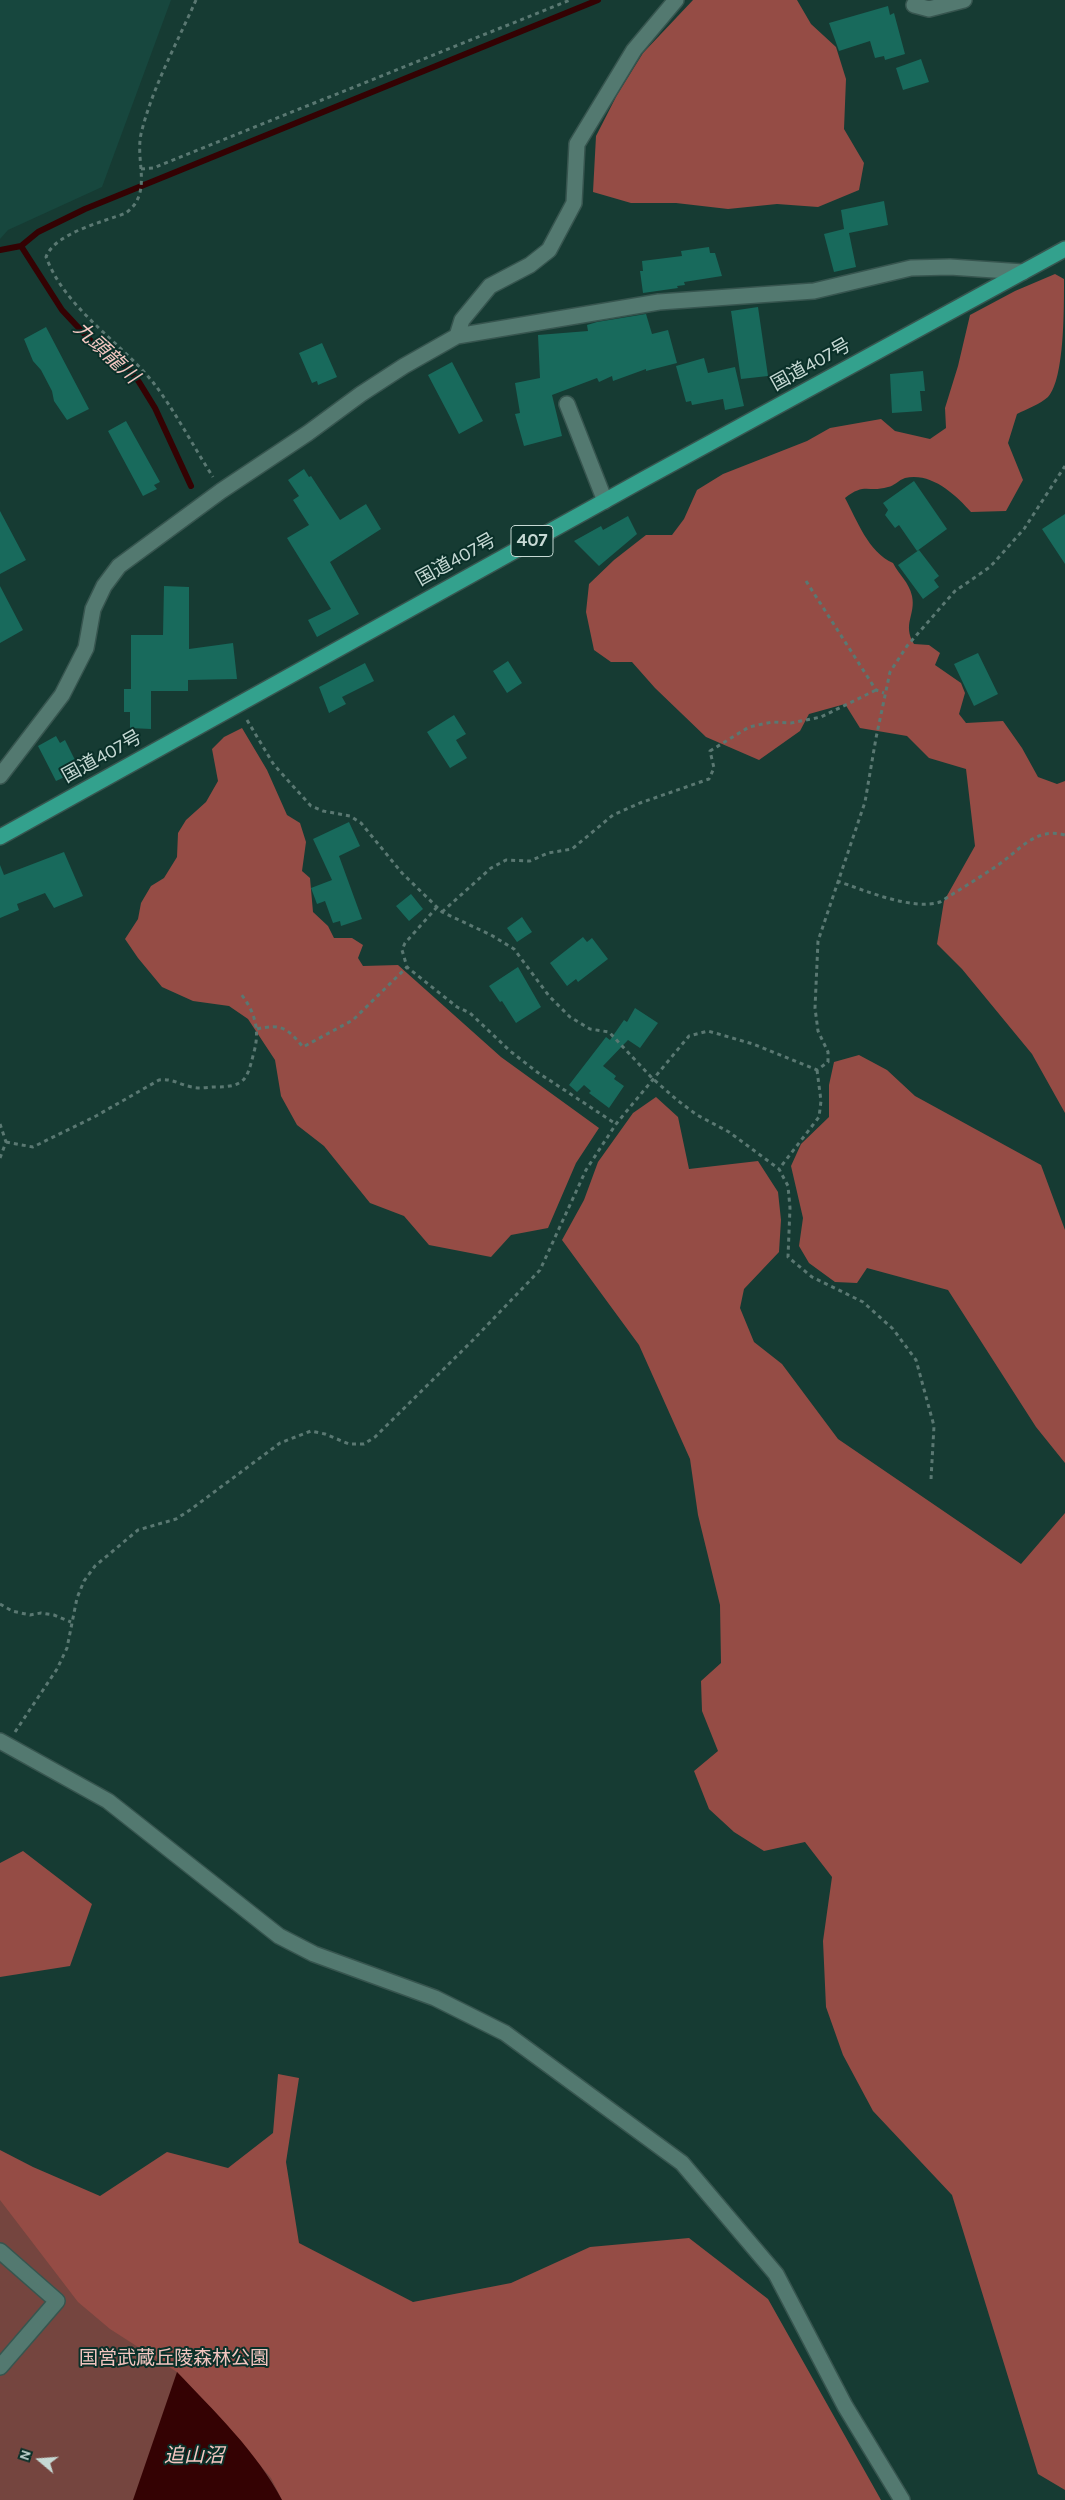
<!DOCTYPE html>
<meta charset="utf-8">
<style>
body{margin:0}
#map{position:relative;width:1065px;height:2500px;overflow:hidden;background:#163b33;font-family:Karla,sans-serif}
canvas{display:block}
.north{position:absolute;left:15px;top:2435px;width:50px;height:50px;-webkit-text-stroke:4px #0a3029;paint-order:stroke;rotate:288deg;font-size:14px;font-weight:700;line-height:20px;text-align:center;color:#c6d9d4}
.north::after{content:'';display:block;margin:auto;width:18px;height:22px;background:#c6d9d4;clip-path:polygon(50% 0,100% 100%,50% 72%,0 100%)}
</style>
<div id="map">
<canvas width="1065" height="2500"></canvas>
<div class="north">N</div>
</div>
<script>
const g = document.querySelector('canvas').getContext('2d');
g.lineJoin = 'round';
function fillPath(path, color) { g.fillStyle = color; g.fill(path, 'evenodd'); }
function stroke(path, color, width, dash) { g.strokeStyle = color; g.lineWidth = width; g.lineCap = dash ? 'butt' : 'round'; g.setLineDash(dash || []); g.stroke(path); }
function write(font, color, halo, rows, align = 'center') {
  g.font = font + ' Karla,"Noto Sans JP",sans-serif'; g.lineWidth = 4; g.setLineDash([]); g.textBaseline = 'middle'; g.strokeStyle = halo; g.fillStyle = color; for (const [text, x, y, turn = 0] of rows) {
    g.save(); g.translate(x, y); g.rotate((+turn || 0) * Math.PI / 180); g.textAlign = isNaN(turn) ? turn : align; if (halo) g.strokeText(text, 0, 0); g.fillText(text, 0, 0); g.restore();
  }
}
fillPath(new Path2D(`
 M0,0H171L102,187L8,230L0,239Z`), '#17473e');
fillPath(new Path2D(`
 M0,2187L379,2346L865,2500H0Z`), '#75453f');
fillPath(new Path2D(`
 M693,0H797L811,24L836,47L846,79L844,129L864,163L859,190L818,207L777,204L728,209L676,203H631L593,192L596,136L617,95L643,53Z
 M1055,274L1064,279C1064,305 1065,379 1048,397C1040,404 1027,409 1017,414L1008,443L1023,480L1006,511L971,512C955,494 931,472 905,478C899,480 894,486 888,487C868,493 865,482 845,498C857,520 868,552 893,563C899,575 909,582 912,596C916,615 902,624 914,644L929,645L940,653L935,665L961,683L965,693L959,714L966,723L1003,721L1022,748L1038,777L1057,784L1065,781V1113L1032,1054L962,969L937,944L944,901L975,846L966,769L929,758L907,736L860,728L845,704L809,714L800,731L759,760L706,737L655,688L632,662H611L594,650L586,612L589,584L614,560L646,535H672L684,519L697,490L723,474L807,441L830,428L881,419L895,431L930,439L946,428L945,408L958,366L970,315L1015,291Z
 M242,728L267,770L287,815L300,823L306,842L302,871L310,878L313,912L328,926L334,938H352L363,945L358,958L363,966L398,965L501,1057L599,1128L576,1163L548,1228L511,1235L491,1257L429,1245L404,1216L370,1203L324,1146L297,1125L281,1096L275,1060L248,1019L229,1006L193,1001L162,987L138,958L125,939L138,919L141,903L151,886L164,878L177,857L178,833L186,820L206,802L218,781L212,749L224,737Z
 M859,1055L887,1070L915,1096L1041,1165L1065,1230V1463L1036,1427L948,1290L867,1268L857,1283L835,1282L809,1263L799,1246L803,1218L791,1166L801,1144L829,1117V1085L834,1062Z
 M656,1097L678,1117L689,1169L758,1161L778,1192L781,1220L779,1252L744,1289L740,1308L754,1342L782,1364L838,1439L1021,1564L1065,1513V2490L1038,2474L952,2195L873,2111L843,2055L826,2007L823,1941L832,1877L805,1842L764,1851L734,1832L709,1809L694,1771L718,1751L702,1711L701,1681L721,1663L720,1605L698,1515L690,1459L639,1345L562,1240L584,1200L598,1162L633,1113Z
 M23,1851L92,1904L70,1966L0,1977V1863Z
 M278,2074L299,2078L286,2162L299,2243L413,2302L511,2283L590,2247L689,2238L768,2299L881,2500H282L271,2478L214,2411L177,2372L110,2329L78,2302L0,2200V2150L33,2167L100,2196L167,2152L228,2168L273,2133Z`), '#954c45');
fillPath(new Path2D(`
 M177,2372C214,2411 257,2452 282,2500H133Z`), '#340203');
stroke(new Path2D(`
 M21,246L38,232L85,209L598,0
 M0,250L21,246L62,310L105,356L127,367L139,382L155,408L191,486`), '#340203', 6);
fillPath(new Path2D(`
 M888,6L890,15L894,13L905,54L885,60L884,56L875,58L870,41L839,51L829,23Z
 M921,59L929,82L903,90L896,68Z
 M884,201L888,225L849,233L856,267L834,272L824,234L844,229L841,210Z
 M709,247L710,253H715L722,276L684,282L685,285L677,286L678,288L643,293L640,271H643L642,261L682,256L681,251Z
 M758,307L768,376L741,379L731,311Z
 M646,314L652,334L668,330L677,363L646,371V369L613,381L612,376L599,382L597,378L552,395L562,436L524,446L515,414L520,413L515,383L540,378L538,335L588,331L587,325L597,322Z
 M46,327L89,409L67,420L54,401L52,391L41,370L33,361L24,339Z
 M322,343L337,377L318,385L317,381L312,383L299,353Z
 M704,358L708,373L735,367L744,406L725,410L723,399L692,405L691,401L686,402L676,366Z
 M452,362L483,421L459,434L428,375Z
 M923,371L925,391H920L922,411L892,413L890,374Z
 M126,421L160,482L154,485L157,489L143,496L108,431Z
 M304,469L309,477L311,476L340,520L366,504L381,529L330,562L359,614L317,637L308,620L331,609L287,538L309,525L293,500L299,496L288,480Z
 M914,481L947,529L917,551L899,525L895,528L885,515L888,510L883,503Z
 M0,511L26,560L0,574Z
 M1065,514V564L1042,529Z
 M628,516L637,534L599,566L574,541L601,526L603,530Z
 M919,550L939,576L934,580L939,587L923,599L898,565Z
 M0,586L23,630L0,643Z
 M164,586L189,587V649L233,643L237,679L188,680V691H151V729L130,728V712H124V689H131V635H163Z
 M978,653L998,694L974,706L954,664Z
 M508,661L522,683L507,693L493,671Z
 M365,663L374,681L342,697L346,704L329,713L319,687Z
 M454,715L466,734L456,740L467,758L450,768L427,732Z
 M56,736L60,743L65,740L80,770L56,781L38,746Z
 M349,822L360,846L339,856L362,919L341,926L340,921L333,923L325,901L317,904L311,888L332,880L313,839Z
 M64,852L83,896L54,908L45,893L17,904L19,910L0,918V865L4,875Z
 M411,894L423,909L409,921L396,906Z
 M522,917L532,932L517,942L507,928Z
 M583,937L587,942L592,938L608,959L578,982L576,979L567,986L550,963Z
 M518,967L541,1007L516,1023L502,1001L500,1002L489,986Z
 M635,1008L658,1023L640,1048L628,1040L603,1066L616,1076L614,1079L624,1086L609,1108L589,1093L591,1091L584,1085L577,1092L569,1085L606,1037L610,1040L624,1020L627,1022Z`), '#186a5c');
const minor = new Path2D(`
 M914,5L929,9L964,0
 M457,336L462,320L490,286L530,265L549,250L574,203L577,144L634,50L676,0
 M567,404L605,501
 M0,776L62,695L86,648L93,609L104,586L119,566L221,491L308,433L361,394L404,366L457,336L659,302L814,291L911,268L950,267L1023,272
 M0,1741L108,1801L279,1936L314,1954L435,1998L505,2033L682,2163L776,2274L845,2406L902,2500
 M0,2251L57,2301L0,2367`);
const highway = new Path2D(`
 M0,837L644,479L1065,249`);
stroke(minor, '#37554f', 18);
stroke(highway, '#37554f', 18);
stroke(new Path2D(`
 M196,0C177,43 152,88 141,134C135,162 153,193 126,213C103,222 55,233 46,257C66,309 117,339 152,381C174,409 193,446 213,477
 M141,169L153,168L570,0
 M806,581L876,690L884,693
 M247,720L274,765L311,806L323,811L350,816L361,823L402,873L442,912L491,935L514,949L549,996L570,1017L590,1029L609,1032L652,1078L677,1100L697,1115L729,1132L779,1169
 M837,881C864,890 912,911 940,902C959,890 979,878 998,865C1020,850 1035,827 1065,835
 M437,907L405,943L402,950L407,967L457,1007L470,1013L510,1051L537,1072L616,1124
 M442,912L491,868L506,860L530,861L548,853L572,849L613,815L640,803L709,779L714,768L710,751L749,727L772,722L791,723L821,717L876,690
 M257,1029C282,1023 288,1029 303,1047L353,1020L407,967
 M817,1070L821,1101L819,1117L779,1169L788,1186L790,1208L788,1257L812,1277L863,1302L893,1329L916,1360L934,1426L931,1479
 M0,1124L6,1142L0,1158
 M6,1142L33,1147L96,1116L159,1080C172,1078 180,1085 192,1087C200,1089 208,1087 215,1087C246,1087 247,1079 254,1052C260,1030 255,1012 241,994
 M0,1604L12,1611L30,1615L41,1613L54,1615L71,1622
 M15,1732L57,1669L67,1648L77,1598L84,1581L95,1566L138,1530L176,1519L190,1510L280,1443L311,1431L325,1434L349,1444H364L375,1437L473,1340L540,1270L586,1170L616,1124L689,1036L708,1031L753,1044L817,1070L828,1062V1052L818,1031L815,1008L818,941L865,802L876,738L890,672L907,646L955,591L990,567L1024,529L1065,466`), '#5a7872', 3, [4, 4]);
stroke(minor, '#537970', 15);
stroke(highway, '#33a18d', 15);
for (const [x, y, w] of [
 [532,541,42]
]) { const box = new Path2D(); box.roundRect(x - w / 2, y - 15.5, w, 31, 4); g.fillStyle = '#0a3029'; g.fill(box); stroke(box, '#c6d9d4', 1); }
write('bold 18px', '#c6d9d4', null, [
 ["407",532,541]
]);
write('19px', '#c6d9d4', '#0a3029', [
 ["国道407号",811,365,-29],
 ["国道407号",456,560,-29],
 ["国道407号",102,757,-29]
]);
write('19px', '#f1c5bf', '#0a3029', [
 ["国営武蔵丘陵森林公園",174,2359]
]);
write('italic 20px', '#f5c8c2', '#0a3029', [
 ["九頭龍川",106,353,43],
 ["追山沼",194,2456]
]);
</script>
